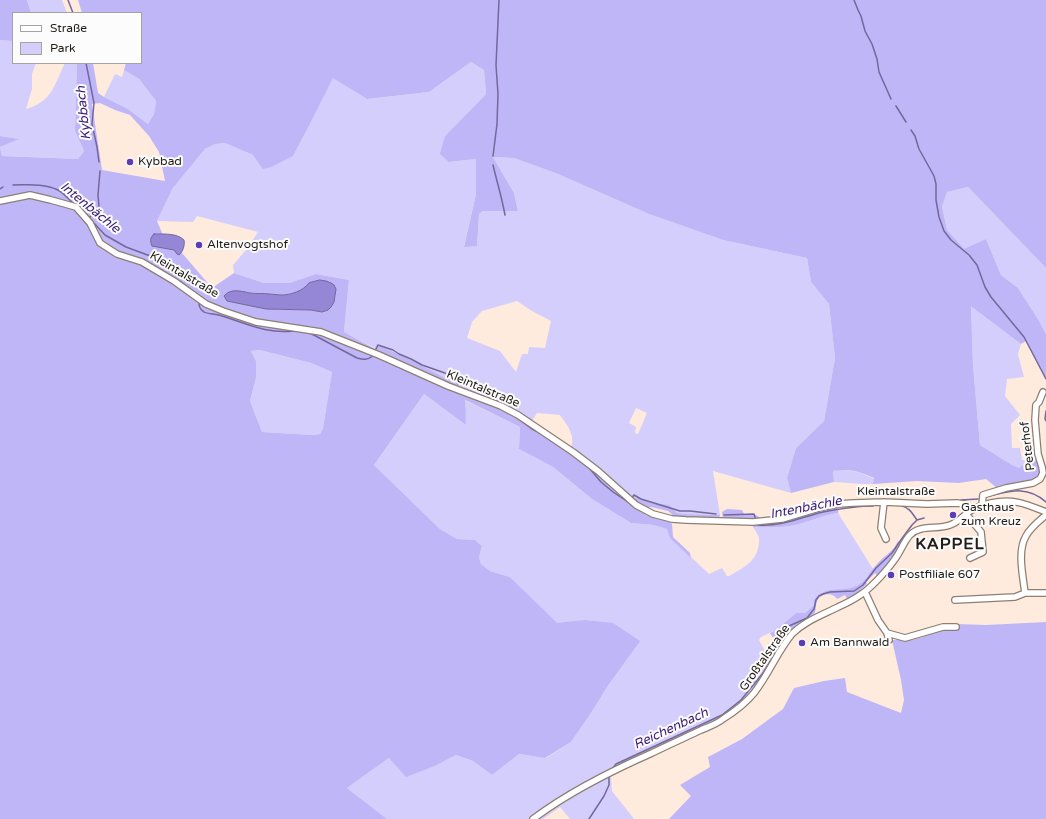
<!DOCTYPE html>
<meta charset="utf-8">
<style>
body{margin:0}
#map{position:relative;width:1046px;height:819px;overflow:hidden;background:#feebdd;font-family:"Varela Round",sans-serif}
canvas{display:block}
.legend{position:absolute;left:12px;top:12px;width:130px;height:52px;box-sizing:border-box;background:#fcfcfc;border:1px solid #a5a2a0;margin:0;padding:5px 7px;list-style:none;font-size:12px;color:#231c17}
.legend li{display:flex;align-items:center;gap:8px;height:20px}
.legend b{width:20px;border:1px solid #a5a2a0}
</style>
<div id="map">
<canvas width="1046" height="819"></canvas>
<ul class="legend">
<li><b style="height:5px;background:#fff"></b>Straße</li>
<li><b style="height:11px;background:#d4cefd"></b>Park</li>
</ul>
</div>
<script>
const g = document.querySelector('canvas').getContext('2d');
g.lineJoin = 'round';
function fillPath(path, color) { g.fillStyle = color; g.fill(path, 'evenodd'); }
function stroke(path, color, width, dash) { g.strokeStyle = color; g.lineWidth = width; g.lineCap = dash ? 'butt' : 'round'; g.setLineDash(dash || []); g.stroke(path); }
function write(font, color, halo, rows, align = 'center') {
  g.font = font + ' "Varela Round",sans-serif'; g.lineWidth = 4; g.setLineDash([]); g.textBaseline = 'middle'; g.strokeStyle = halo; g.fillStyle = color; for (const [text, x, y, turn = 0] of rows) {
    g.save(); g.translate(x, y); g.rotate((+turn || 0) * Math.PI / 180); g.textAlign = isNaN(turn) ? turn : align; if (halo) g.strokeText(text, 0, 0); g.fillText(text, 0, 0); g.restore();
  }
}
fillPath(new Path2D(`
 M27,0H62L67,13H31Z
 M0,40L13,41V63H36L32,74V89L26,109C53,101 54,85 65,63H77L75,131L84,151L78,159L2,156L0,147L18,139L0,136Z
 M471,62L484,70L486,94L445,136L449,162L476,159V194L464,246H477L479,214L483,211L518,210L514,193L493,157L514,158L558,174L649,214L723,240L807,258L811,282L829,304L835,358L824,421L796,448L787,478L791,493L713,471L720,515L685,514L677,513L672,508L659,504L651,503L639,498L631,497L627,501L597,473L569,453C577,437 569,428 560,415L537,413L532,421L500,400L462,387L419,364L378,344L376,349L344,332L349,280L316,274L289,283H264L234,273L233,265L246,250L258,232L197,216L193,222L157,221L173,188L205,149L215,144L225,143L253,155L293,156L312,120L333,77L367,99L429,92ZM517,301L532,311L551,321L545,348L529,347L528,354H522L516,372L500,351L467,338L472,322L482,311ZM636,408L647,413L638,434L635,433L636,427L629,423Z
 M124,70L139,79L156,101L154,114L148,124L128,109L104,97L115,74L122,77Z
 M968,187L1046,268V334L1038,319L1018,288L1001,275L986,239L964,250L947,230L942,205L947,192Z
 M971,305L1021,344L1018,354L1024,377L1007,379L1005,396L1020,415L1011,424L1012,448H1020L1022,460L1028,461L1019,468L1012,465L980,445L973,366Z
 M260,350L311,363L332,372L323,428L320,434L313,435L262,432L250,401L256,378V361L251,351Z
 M424,394L466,425L464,400L520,427L519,449L553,467L592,499L631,523L653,525L667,529L671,538L709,574L722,568L727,576H729C741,569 755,563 758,548C759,545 759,541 759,538C758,534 755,530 753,527C765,527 778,528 790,526C807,523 822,515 838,513L873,569C868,575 864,583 858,586C848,591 833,589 822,592L814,605L805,613H796L776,630L761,637L759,640L767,655L772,659C764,673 757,689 745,700C726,717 702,727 679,737C654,749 629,760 605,772L607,777L611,776L612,791L634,819H570L560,807L543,819H387L347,788L389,758L437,765L456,755L473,761L492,775L519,754L546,758L571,742L591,713L609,684L584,620L557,624L510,577L490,571L481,564L479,557L482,546L475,540L457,539L440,529L374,465Z
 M837,470C853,470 860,472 874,479L873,484H863L834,482L833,471Z`), '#d4cefd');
fillPath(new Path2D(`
 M0,0H27L31,13H13V41L0,40Z
 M78,0H1046V268L968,187L947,192L942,206L947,230L964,249L986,239L1001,275L1018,288L1038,319L1046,334V379L1026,341L1021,344L971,306L973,366L980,445L1012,465L1019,468L1028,461L1038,460L1041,474L1035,481L997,488L986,479L959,483L917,481L873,484L874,478C860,472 849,468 833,471L834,482L791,493L787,478L796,448L824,421L835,358L829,304L811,282L807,258L723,240L649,214L558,174L514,158L493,157L514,193L518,211H483L479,214L477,246L464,247L476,194V159L449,162L440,154L445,136L486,94L484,70L471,62L429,92L367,99L333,78L312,120L293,156L271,167L263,169L253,155L225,143L215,144L205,149L173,188L157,221L166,242L182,253L212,288L234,273L264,283H289L316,274L349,280L344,332L375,349L377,344L419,364L462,387L500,400L532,421L530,425L597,473L634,507L646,515L654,518L670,522L672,524L673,537L690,553L691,558L670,538L667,529L653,525L631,523L592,499L553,467L519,449L520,427L465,400L466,425L424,394L374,465L440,529L457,539L475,540L482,546L479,557L481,564L490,571L510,577L557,623L584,620L613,623L640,641L609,684L591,713L571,742L545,758L519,754L492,775L473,761L456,755L437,765L406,777L389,758L347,788L387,819H0V136L19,139L0,147L2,156L78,159L84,151L75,131L77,63H93L98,93L104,97L128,109L148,124L154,114L156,101L139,79L124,70L126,63H141V13H82ZM100,103L115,110L130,115L149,136L159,152L165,181L102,170L92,104ZM309,283L334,297V302L322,312L311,310H277L233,291L251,293L271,294L282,295L295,293L306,287ZM260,350L311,363L332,372L323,428L320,434L313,435L262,432L250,401L256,378V361L251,351Z
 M631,497H633L639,498L651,503L669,505L677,513L685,514L720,515L719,519H687L674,516L668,511L651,507L648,508L646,507L637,503Z
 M839,506L838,513C822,515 807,523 790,526C778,528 765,527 753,527V524L784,521Z
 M727,509L742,510L744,514C750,514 756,513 760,518L752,519H723L722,512Z
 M898,541L901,543L893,557L877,576L875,573L866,582L867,584L858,592L847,599L845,595L837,599C833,592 820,593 817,601C815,606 817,611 813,616C809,619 803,621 799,623C791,629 786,637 780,645L773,638L770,633L776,630L796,613H805L814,605V600C826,584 841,593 856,586C866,582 870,571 877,564C881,559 886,556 891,551C894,549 896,544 898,541Z
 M1046,622V819H669L691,796L680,785L710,767L708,757L742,739L783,709L794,688L824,681L845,678L847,692L901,713L904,700L901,680L892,640H912L923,637L935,631L956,624L986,625Z`), '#bfb6f7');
const water = new Path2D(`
 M154,234C164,234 177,233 184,240C185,245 183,252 179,255L177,254L174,250L152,246C150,241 150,237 154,234Z
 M320,280L326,281L331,283L334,285L336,289L334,302L331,307L328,310L322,312L311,310L266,309L227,301L224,296C231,288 240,291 250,293C256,294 263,293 269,294C273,294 277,295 281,295C291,295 303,291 309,283Z`);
fillPath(water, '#9587d5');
stroke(water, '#73679c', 1);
stroke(new Path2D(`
 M68,0L73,13
 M854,0L858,10L861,16L865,31L872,44L877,59L879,72L891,99
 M86,63L94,103L92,124L97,147L99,162
 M896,106L906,122
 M911,130L915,136L919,149L934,176L936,184V200L939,217L944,231L951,240L969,255L977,265L985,287L991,297L1024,337L1046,379
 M493,156L497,124L498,94L496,65L499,0
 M493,165C497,182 502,198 505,215
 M13,185C27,185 44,183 58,190C64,193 69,200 75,205
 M0,189L3,187
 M89,218L99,207L98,195L100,171
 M92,221L105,235L126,247L153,257L172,270
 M180,281L200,297
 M199,301C199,305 199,309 204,312C207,314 217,314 222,316C248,324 266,334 294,331
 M310,333L357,358C364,360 367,360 373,356
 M376,349L378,345L393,350L399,354L411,359L422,365L445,373L454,379L458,384
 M1046,411L1045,419L1046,421
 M512,414L532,429L540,433
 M579,460L590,469L601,482L613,492L628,502
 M985,497C1008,492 1026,484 1046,502
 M631,499L634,495L641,499L680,511H690L716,514
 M961,500L978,499
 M900,505C910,508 912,513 917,520
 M724,515L754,514L756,520
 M758,523V525C781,527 802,517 823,512C839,509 857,506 873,506
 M773,655L778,643L781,632L789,626L807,618L814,609L816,600L819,596L823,594L830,592L854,591L863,585L876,568L892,553L903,537L912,525L917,520L924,518
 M613,768L616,764L722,715L741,700L763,673L771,659
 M589,819L604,796L609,785V775`), '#73679c', 1.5);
const minor = new Path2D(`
 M0,201L30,195L51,200L76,207L90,223L100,243L117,254L142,262L174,281L206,304L223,311L256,322L321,332L379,355L448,386L501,406L518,415L573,452L598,471L636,505L653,514L672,519L686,520L753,522L782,519L822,507L838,504L853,503L884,502L927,504L957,503L964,504L974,509
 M884,502L881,528L886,539
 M982,505L983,495L1006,488L1033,483L1040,479L1043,473L1042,467L1038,454L1035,420L1036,405L1039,402L1043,392
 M966,514L981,532L983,552L970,558
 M865,592L878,620L887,633L889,640
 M1025,593C1023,576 1017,551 1026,536C1030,528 1039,521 1046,515
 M955,600L1015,597L1025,593H1046
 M887,633L905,638L943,627H956
 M533,819C569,792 611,771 652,753C668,745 684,738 701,730C708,727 717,724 723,719C734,712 746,703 754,693C769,674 777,652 792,634C805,621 822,615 838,607C847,603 855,599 863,593C873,586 888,569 895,559C901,551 904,541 910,535C921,524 937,530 950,525C959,522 965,514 973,509C979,506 985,504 991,503C1013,498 1026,504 1046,512`);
stroke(minor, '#8f7e72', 8);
stroke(minor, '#fff', 5.5);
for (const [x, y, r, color] of [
 [130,162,4,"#5e3cb4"],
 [199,245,4,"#5e3cb4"],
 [953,515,4,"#5e3cb4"],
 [891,575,4,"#5e3cb4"],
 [802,643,4,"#5e3cb4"]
]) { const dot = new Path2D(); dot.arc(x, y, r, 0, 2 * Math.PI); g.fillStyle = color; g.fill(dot); stroke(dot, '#fcfcfc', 1.5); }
write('12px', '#231c17', '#fcfcfc', [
 ["Kybbad",138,162],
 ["Altenvogtshof",207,245],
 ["Gasthaus",961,508],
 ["zum Kreuz",961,522],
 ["Postfiliale 607",899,575],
 ["Am Bannwald",810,643]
], 'left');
write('12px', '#231c17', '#fcfcfc', [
 ["Kleintalstraße",184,275,31],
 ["Kleintalstraße",483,389,23],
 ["Peterhof",1028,446,-97],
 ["Kleintalstraße",896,492],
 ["Großtalstraße",765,658,-55]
]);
write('italic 13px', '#3a1d78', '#fcfcfc', [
 ["Kybbach",84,113,-96],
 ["Intenbächle",90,208,39],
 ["Intenbächle",806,508,-11],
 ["Reichenbach",671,729,-25]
]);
g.letterSpacing = '1px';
write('bold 16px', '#231c17', '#fcfcfc', [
 ["KAPPEL",950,545]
]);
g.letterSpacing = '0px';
</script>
